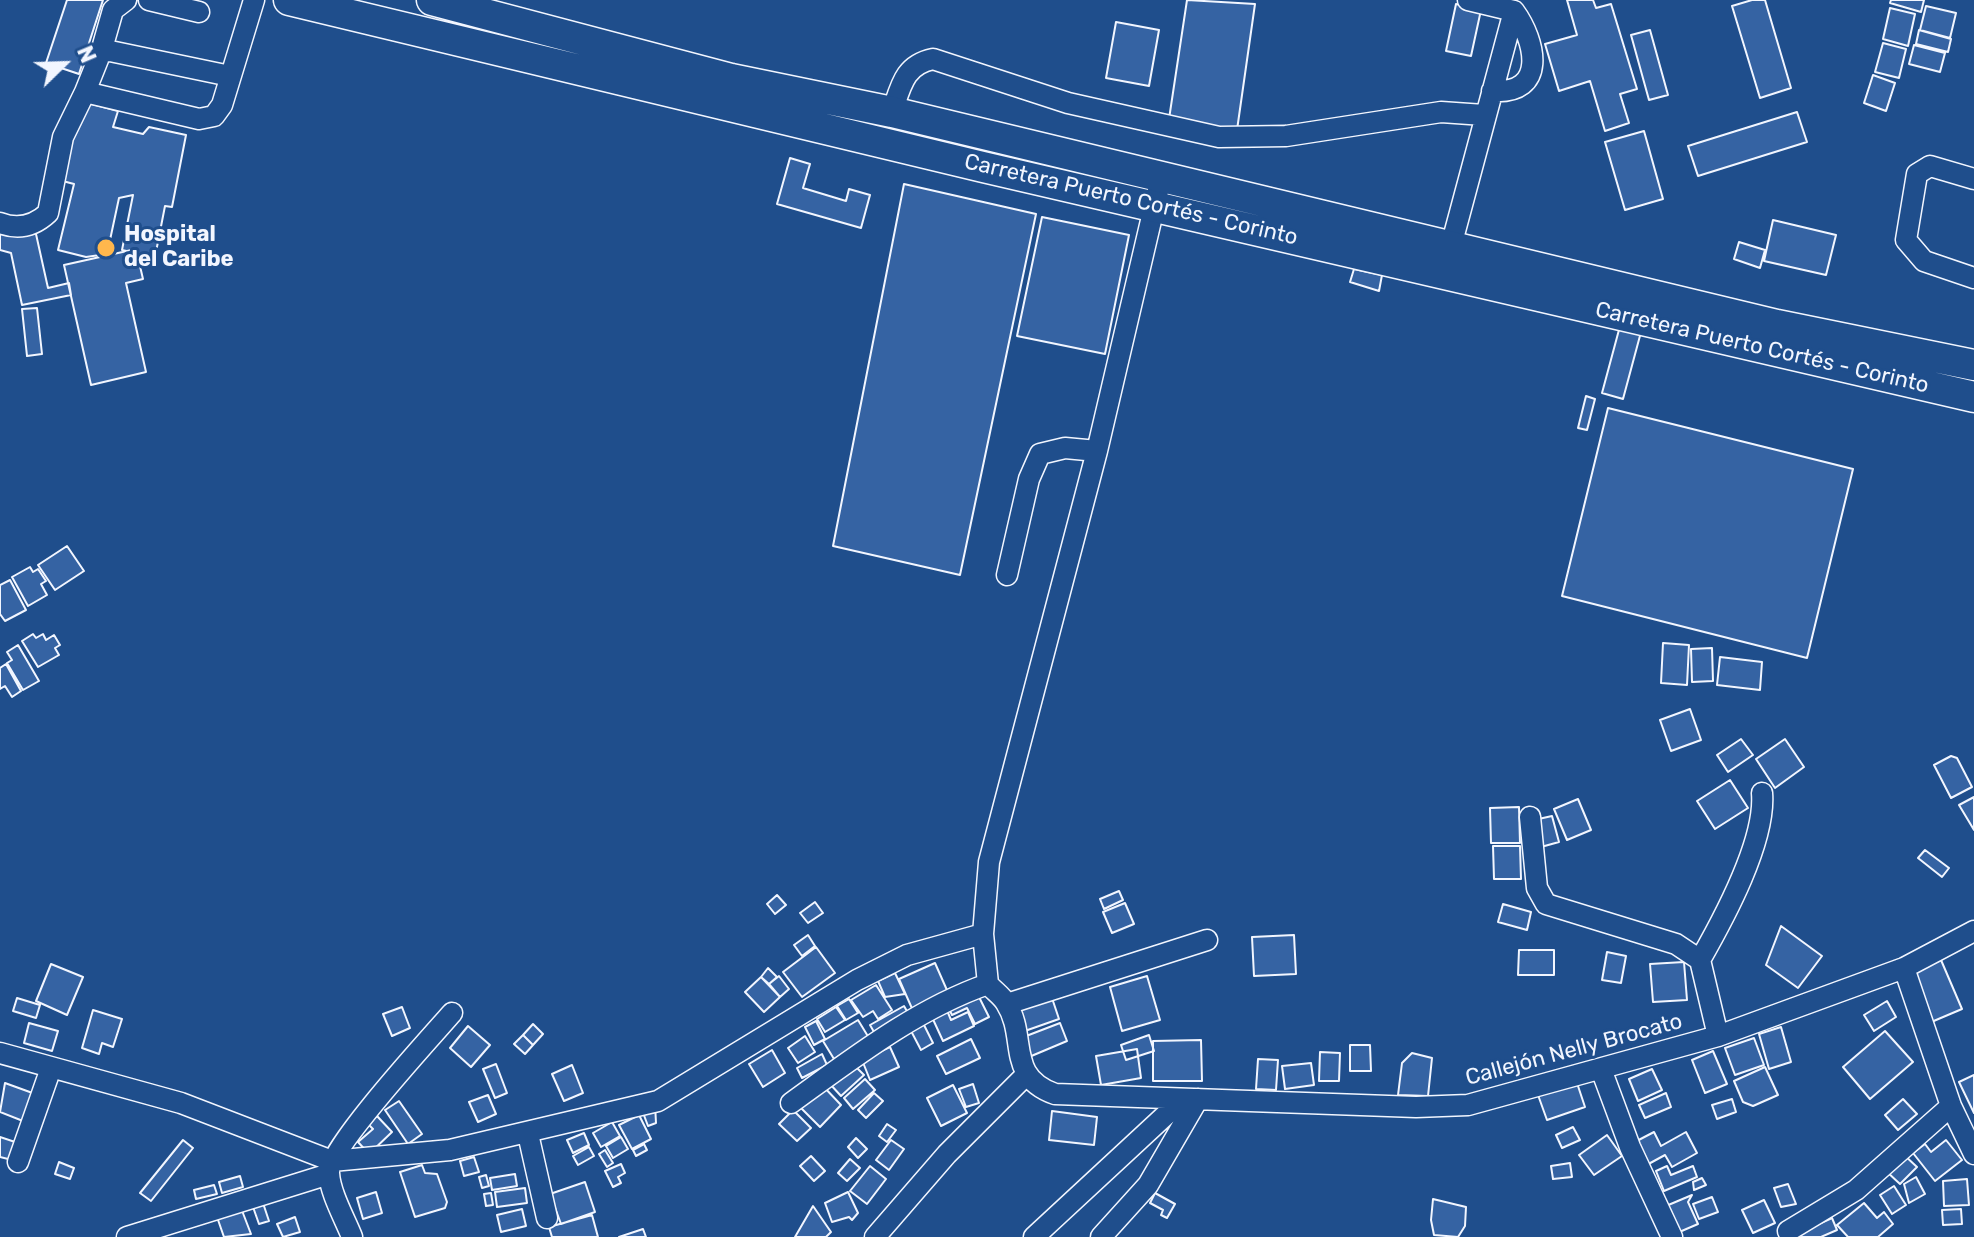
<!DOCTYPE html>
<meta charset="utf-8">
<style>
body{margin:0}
#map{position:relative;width:1974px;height:1237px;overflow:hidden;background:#1f4e8c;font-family:Rubik,sans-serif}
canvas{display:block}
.north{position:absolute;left:24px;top:24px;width:80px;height:80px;-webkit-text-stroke:6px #1f4e8c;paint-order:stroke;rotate:67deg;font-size:22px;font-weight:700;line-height:32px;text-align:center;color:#f2f6ff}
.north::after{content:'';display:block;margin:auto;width:28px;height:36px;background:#f2f6ff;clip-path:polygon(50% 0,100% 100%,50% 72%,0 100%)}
</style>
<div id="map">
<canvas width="1974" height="1237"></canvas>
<div class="north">N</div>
</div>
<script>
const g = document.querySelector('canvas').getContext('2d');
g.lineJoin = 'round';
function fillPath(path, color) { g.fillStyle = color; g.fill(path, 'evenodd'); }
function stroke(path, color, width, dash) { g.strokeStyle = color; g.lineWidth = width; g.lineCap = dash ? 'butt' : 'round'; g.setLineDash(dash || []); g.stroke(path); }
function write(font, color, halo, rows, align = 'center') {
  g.font = font + ' Rubik,sans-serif'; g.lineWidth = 6; g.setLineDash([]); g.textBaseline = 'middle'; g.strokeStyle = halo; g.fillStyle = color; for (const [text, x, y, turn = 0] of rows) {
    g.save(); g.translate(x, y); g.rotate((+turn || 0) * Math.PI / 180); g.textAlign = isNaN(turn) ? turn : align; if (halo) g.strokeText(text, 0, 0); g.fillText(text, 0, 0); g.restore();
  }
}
const building = new Path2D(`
 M67,0H103L79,74L46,63Z
 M1187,0L1255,4L1237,130L1169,119Z
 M1567,0H1593L1596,8L1611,4L1637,89L1620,94L1629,123L1605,131L1590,81L1559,91L1545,44L1577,35Z
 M1752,0H1765L1791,88L1760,98L1732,6Z
 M1891,0H1924L1921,12L1890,3Z
 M1456,4L1481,10L1471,56L1446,51Z
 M1926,6L1956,13L1950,38L1920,30Z
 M1890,8L1915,14L1908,46L1883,39Z
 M1116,22L1159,30L1149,86L1106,78Z
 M1650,30L1668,95L1649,100L1631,35Z
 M1919,30L1951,39L1948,52L1916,44Z
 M1883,43L1906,49L1899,78L1875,72Z
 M1914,45L1945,53L1940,72L1909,64Z
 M1873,75L1895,83L1886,111L1864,103Z
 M88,103L118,111L113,127L143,134L149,127L186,135L172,207L165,206L155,257L122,250L133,195L119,198L107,254L86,257L58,250L74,184L55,179Z
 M1797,112L1807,142L1698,176L1688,146Z
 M1644,131L1663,199L1625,210L1605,142Z
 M790,158L810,164L803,188L846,201L849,189L870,195L861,228L777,204Z
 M904,184L1036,214L960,575L833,546Z
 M1042,217L1129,235L1105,354L1017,336Z
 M1773,220L1836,235L1826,275L1764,261Z
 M0,223L36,234L48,288L69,283L71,295L22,305L11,253L0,250Z
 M1739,242L1765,250L1760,268L1734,259Z
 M136,249L143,279L126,283L146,372L91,385L64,265Z
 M1354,269L1382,275L1379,291L1350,282Z
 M37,308L42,354L27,356L22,309Z
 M1620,326L1641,332L1623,399L1602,393Z
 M1586,396L1595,399L1587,430L1578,428Z
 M1608,408L1853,469L1807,658L1562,596Z
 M67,546L84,571L55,590L38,565Z
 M30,567L33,572L38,569L46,581L41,584L47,595L28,606L12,577Z
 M10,580L26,610L5,621L0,614V585Z
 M33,634L36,638L43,634L46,640L54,635L60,645L55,648L59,655L38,667L22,641Z
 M1663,643L1689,645L1687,685L1661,683Z
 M18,645L39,681L23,690L7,663L12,660L7,652Z
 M1712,648L1713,681L1692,682L1691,649Z
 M1720,657L1762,662L1760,690L1717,685Z
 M6,664L21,691L12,697L5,686L0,689V668Z
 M1690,709L1701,740L1671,751L1660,720Z
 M1741,739L1753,755L1728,772L1717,755Z
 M1785,739L1804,767L1775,788L1756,759Z
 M1951,756L1957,758L1972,787L1951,798L1934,765Z
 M1730,780L1748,808L1715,829L1697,801Z
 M1974,797V830L1959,805Z
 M1578,799L1591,830L1567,840L1554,809Z
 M1519,807L1520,843H1491L1490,808Z
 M1552,816L1559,842L1541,847L1534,820Z
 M1493,846H1520L1521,879H1494Z
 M1925,850L1949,868L1942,877L1918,858Z
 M1119,891L1123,900L1104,909L1100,899Z
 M777,895L786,905L775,914L767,904Z
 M815,902L823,913L808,923L800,913Z
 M1125,903L1134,924L1112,933L1103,912Z
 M1503,904L1531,912L1527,930L1498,922Z
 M1781,926L1822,956L1798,988L1766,965Z
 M808,935L815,946L802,956L794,945Z
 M1294,935L1296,974L1254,976L1252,937Z
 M816,947L835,973L802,997L783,972Z
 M1519,950H1554V975H1518Z
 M1607,952L1626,956L1621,983L1602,980Z
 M1941,960L1962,1009L1929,1023L1908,974Z
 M1684,962L1687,1000L1653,1002L1650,964Z
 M935,963L950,997L914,1013L899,979Z
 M51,964L83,977L67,1015L36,1001Z
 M768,968L777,977L769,984L761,977Z
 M895,973L905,994L885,997L878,981Z
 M779,976L789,989L780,997L769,984Z
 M1147,976L1160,1020L1122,1031L1110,987Z
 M761,977L780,997L764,1012L745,992Z
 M876,985L892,1010L878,1019L873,1011L863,1017L851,1000Z
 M976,991L989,1017L975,1024L967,1008L952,1015L947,1005Z
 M17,998L40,1005L36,1018L13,1011Z
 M1052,998L1059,1019L1022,1032L1015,1011Z
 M849,999L858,1013L846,1020L837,1006Z
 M1887,1001L1896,1017L1874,1031L1864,1015Z
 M904,1006L912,1020L878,1039L870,1025Z
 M402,1007L410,1028L392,1036L383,1014Z
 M836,1007L845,1020L825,1032L817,1019Z
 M946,1008L951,1020L968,1012L974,1026L943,1041L931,1015Z
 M93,1010L122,1019L113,1047L102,1043L99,1054L82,1048Z
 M858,1020L869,1038L834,1059L823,1041Z
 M816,1021L825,1039L814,1045L805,1027Z
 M29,1023L58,1031L52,1051L24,1043Z
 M923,1023L933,1043L921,1050L910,1029Z
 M1060,1023L1067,1041L1029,1057L1021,1038Z
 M533,1024L543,1034L533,1045L523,1035Z
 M468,1026L490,1045L471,1067L450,1048Z
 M1781,1027L1791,1062L1769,1069L1759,1034Z
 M1885,1031L1913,1062L1870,1099L1843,1067Z
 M523,1035L533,1045L525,1054L514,1044Z
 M1149,1035L1154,1051L1126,1060L1121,1045Z
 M805,1036L815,1052L798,1063L788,1048Z
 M1754,1038L1764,1065L1735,1075L1725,1048Z
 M971,1039L980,1058L946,1074L937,1056Z
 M1201,1040L1202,1081H1153V1041Z
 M1350,1045H1370L1371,1071H1350Z
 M890,1047L899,1067L870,1080L862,1060Z
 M1137,1049L1141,1078L1101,1085L1096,1056Z
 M772,1050L785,1073L763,1087L749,1064Z
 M1713,1051L1727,1084L1705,1093L1692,1060Z
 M1320,1052L1340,1053L1339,1081H1319Z
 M1412,1053L1432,1058L1428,1096L1398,1095L1402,1063Z
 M822,1054L827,1065L802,1078L797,1068Z
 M1258,1059L1278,1060L1276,1090L1256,1089Z
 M852,1063L864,1075L841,1096L830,1084Z
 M1311,1063L1314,1085L1285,1089L1282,1066Z
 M496,1064L507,1093L495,1098L483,1069Z
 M572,1065L583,1093L564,1101L552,1074Z
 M1765,1067L1778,1095L1753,1106L1743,1102L1734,1081Z
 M1652,1069L1662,1090L1638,1101L1629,1079Z
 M1974,1075V1113L1959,1082Z
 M865,1079L875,1090L853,1109L844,1098Z
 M5,1083L38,1095L28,1123L0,1112Z
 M1577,1083L1585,1107L1547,1120L1538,1095Z
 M973,1084L979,1103L966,1107L959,1089Z
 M953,1085L967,1113L941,1126L927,1098Z
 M823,1086L841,1105L820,1127L801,1108Z
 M874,1093L883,1101L866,1118L858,1110Z
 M1666,1093L1671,1107L1645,1118L1639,1105Z
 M488,1095L496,1114L478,1122L469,1102Z
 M1732,1099L1736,1112L1717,1119L1712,1105Z
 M1903,1099L1917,1114L1898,1130L1885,1115Z
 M399,1101L422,1134L408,1144L385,1110Z
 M655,1104L656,1123L648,1126L642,1110Z
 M793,1110L811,1128L797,1141L779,1124Z
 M1052,1111L1097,1117L1094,1145L1049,1140Z
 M639,1115L651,1139L632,1149L619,1125Z
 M377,1116L392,1132L369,1154L358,1142L373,1129L368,1124Z
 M612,1122L620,1136L601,1147L593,1133Z
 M887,1124L896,1130L887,1142L879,1136Z
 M1573,1127L1580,1140L1562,1148L1556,1135Z
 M1654,1132L1661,1146L1686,1132L1697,1153L1672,1167L1665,1155L1643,1167L1631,1144Z
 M584,1133L589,1145L573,1153L567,1140Z
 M1607,1135L1622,1156L1594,1175L1579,1155Z
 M0,1137L21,1144L16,1161L0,1157Z
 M621,1137L628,1149L613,1158L606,1146Z
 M856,1138L867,1149L858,1158L848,1147Z
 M183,1140L193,1148L151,1201L140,1193Z
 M891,1140L904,1149L889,1170L876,1160Z
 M1946,1140L1962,1160L1935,1181L1913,1153L1925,1144L1931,1152Z
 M644,1144L647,1150L636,1156L633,1150Z
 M589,1147L594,1156L578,1165L573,1156Z
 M605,1150L613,1163L607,1167L599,1154Z
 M1902,1153L1917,1167L1900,1184L1886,1171Z
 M811,1156L825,1171L814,1181L800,1166Z
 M474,1157L479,1172L464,1176L460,1161Z
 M850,1159L860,1168L847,1181L838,1173Z
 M59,1162L74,1168L70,1179L55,1174Z
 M1570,1163L1572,1177L1553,1179L1551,1166Z
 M621,1164L625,1173L618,1177L621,1183L613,1187L605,1171Z
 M422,1165L425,1173L437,1174L447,1202L445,1208L415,1217L400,1172Z
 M870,1166L886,1179L867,1204L850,1191Z
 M1667,1166L1671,1175L1693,1166L1697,1177L1664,1191L1656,1171Z
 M515,1174L517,1186L492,1190L490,1178Z
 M486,1175L489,1186L482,1188L479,1177Z
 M240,1176L243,1187L222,1193L219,1182Z
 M1916,1177L1925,1194L1909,1203L1904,1184Z
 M1702,1178L1706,1185L1694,1190L1693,1182Z
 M1967,1179L1969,1205L1944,1206L1943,1181Z
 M585,1182L595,1212L561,1224L550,1194Z
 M1788,1184L1796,1204L1781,1207L1774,1188Z
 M214,1185L217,1194L196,1199L194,1190Z
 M1894,1186L1906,1205L1892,1214L1880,1195Z
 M525,1188L527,1203L497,1207L495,1192Z
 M376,1192L382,1213L363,1219L357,1198Z
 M848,1192L858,1213L852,1220L849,1217L832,1222L825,1203Z
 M491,1193L493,1205L486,1206L484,1194Z
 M1155,1193L1175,1204L1167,1218L1161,1215L1163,1210L1150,1203Z
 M1692,1195L1688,1202L1698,1224L1677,1233L1666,1206Z
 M1712,1197L1718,1212L1699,1219L1693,1204Z
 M1433,1199L1466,1207L1465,1226L1458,1237L1434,1235L1431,1220Z
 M1764,1200L1775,1223L1753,1233L1742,1210Z
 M263,1203L269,1221L259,1224L253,1207Z
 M1864,1203L1877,1218L1884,1212L1893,1224L1878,1237H1848L1837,1225Z
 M813,1206L831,1232L826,1237H795Z
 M241,1208L251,1234L224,1237L217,1217Z
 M522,1209L526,1226L501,1232L497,1215Z
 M1961,1209L1962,1224L1943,1225L1942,1210Z
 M592,1215L598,1237H552L549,1227Z
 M295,1217L300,1232L283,1237L277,1224Z
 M1832,1218L1837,1230L1821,1237H1801L1799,1233Z
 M643,1229L646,1237H619Z`);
fillPath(building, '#3563a3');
stroke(building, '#f2f6ff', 2);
const minor = new Path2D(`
 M149,0L199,12
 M101,52L113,10L126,0
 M1492,91C1548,95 1536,41 1514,11
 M85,92L101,52L110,51L230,76
 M892,112C901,86 904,65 933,59L1068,103L1219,137L1286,136L1441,112L1484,115
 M1161,178L1097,451L989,862L983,934L988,984C993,990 1002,996 1006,1003C1028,1037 1005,1076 1055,1094L1416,1107L1468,1105L1718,1036L1904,968L1974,931
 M1974,179L1930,166L1917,174L1906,240L1924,261L1974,278
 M0,223C18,230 34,226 48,213L63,137L85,92L199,119L214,116L222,105L254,0
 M1451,246L1514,11L1468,0
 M1007,575L1029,479L1040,454L1065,448L1097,451
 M1530,817L1537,888L1546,904L1676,944L1700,960L1718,1036
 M1700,960C1724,918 1766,841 1762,793
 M1904,968L1951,1106L1974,1154
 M1007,1004L1207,940
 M0,1053L181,1103L332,1161L450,1150L658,1101L857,980L907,955L983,934
 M1601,1069L1630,1147L1672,1237
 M791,1103C852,1059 916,1009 988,984
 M528,1134L547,1218
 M18,1162L51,1068
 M1788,1231L1856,1190L1951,1106
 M127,1237L329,1174
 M352,1237C345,1219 330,1193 329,1173C328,1149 431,1037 452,1013
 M875,1237L947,1154L1026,1075
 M1034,1237L1183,1099
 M1101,1237L1148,1185L1198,1099`);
const highway = new Path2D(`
 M289,0L983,167L1974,397
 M432,0L731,79L892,112L1777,325L1974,365`);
stroke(minor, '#f2f6ff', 23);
stroke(highway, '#f2f6ff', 33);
stroke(minor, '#1f4e8c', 20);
stroke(highway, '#1f4e8c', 30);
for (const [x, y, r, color] of [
 [106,248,10,"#ffb74d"]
]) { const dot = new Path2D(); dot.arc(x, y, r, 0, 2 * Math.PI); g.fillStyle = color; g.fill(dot); stroke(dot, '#1f4e8c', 3); }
write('22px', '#f2f6ff', '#1f4e8c', [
 ["Carretera Puerto Cortés - Corinto",1131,200,13],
 ["Carretera Puerto Cortés - Corinto",1762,348,13],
 ["Callejón Nelly Brocato",1574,1050,-15]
]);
write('bold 22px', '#f2f6ff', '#1f4e8c', [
 ["Hospital",124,235],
 ["del Caribe",124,260]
], 'left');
</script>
